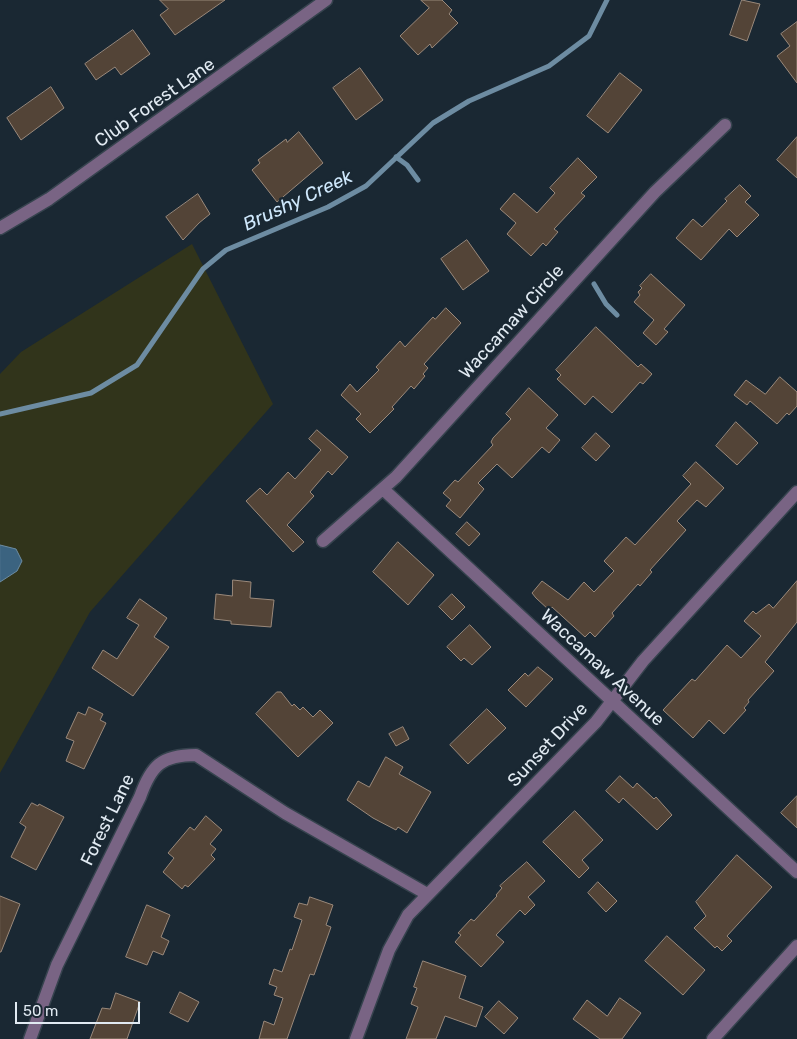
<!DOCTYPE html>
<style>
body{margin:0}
#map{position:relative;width:797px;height:1039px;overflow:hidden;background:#1a2833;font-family:Rubik,sans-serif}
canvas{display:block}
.scale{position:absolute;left:15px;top:1002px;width:125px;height:22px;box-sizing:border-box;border:2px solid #e1eaf2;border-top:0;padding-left:6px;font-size:15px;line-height:18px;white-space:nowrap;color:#e1eaf2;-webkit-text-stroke:4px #1a2833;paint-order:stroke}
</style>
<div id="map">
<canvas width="797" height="1039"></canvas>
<div class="scale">50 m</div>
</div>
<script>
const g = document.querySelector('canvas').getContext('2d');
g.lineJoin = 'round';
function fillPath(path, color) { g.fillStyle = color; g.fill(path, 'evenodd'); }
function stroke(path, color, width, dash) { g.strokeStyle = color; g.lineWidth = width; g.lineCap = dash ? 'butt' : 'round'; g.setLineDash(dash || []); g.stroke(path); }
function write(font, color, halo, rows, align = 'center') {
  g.font = font + ' Rubik,sans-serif'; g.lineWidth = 5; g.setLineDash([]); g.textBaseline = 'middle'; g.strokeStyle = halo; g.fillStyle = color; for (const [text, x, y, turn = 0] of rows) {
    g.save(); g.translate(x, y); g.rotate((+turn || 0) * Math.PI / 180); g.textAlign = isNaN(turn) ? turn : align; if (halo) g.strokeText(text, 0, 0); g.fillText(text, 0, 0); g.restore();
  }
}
fillPath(new Path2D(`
 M192,244L273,404L90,612L0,773V374L21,352Z`), '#31341b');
const water = new Path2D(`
 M0,545L16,549L22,561L17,571L0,582Z`);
fillPath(water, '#3b6380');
stroke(water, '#6d8ca2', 1);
stroke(new Path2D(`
 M396,157L407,165L418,180
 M594,284L606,304L617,315
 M0,414L91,393L137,365L203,269L226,250L328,207L366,186L433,123L469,101L549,66L589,36L607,0`), '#6d8ca2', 5);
const building = new Path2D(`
 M160,0H225L175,35L160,15L168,9Z
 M421,0H442L452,10L449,14L458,23L432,48L430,44L418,55L400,36L429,8Z
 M742,0L760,4L747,41L730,35Z
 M797,22V83L777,56L790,46L781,34Z
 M133,30L150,54L121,75L115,67L96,80L85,64Z
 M360,68L383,100L356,120L333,88Z
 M620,73L642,90L608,133L587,116Z
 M51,87L64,108L21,140L7,118Z
 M299,132L323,163L277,202L252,170L260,163L258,160L286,139L287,142Z
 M797,137V178L777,160Z
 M578,158L597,177L581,193L585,196L554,229L558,232L546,246L543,243L531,256L507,234L516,223L500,209L514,193L537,213L555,193L550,188Z
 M740,185L751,196L745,202L759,215L737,237L729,229L701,260L676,238L693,219L702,227L727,201L725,199Z
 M198,194L210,214L199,223L183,240L166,217Z
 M467,240L489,271L463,290L441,259Z
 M651,274L685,305L664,329L668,332L656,345L643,333L654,320L634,302L640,295L638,292L642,288L640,286Z
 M446,308L461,323L424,364L428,368L423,374L425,376L414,389L411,386L392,407L394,409L370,433L356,419L361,414L341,395L350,384L357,392L379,370L376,367L400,341L405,347L433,317L435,319Z
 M596,327L638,367L641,364L652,374L643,384L640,382L612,413L593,396L585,405L557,379L561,375L556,370Z
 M780,377L797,392V406L789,415L787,413L777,424L750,401L747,405L734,395L746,380L765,394Z
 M529,388L558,415L546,428L560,440L549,453L542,447L512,478L497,464L478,483L484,489L460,518L446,506L451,500L443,493L455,480L458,482L493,445L491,442L493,438L511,419L506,414Z
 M736,422L758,443L737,465L716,446Z
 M317,430L348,457L332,475L328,471L310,492L314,496L287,525L304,542L293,552L246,501L260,488L267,495L288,472L295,479L321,450L309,439Z
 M596,433L610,446L596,461L582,448Z
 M696,462L724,488L706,507L697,500L677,521L686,530L650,570L652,572L640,586L638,584L612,613L614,616L595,637L590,632L585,637L552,607L549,610L536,598L532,593L542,581L568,600L584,582L594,592L614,571L604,561L626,537L635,545L691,484L683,476Z
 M467,522L480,534L469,546L456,534Z
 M398,542L434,575L408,605L373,572Z
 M233,580L251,582L250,598L274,600L271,627L231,624V621L214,619L216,594L232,596Z
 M797,581V622L765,662L774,671L748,700L749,702L744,708L746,710L724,734L709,720L693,738L663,710L692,679L695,681L727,645L741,658L761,636L744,621L753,611L756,614L769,604L773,608Z
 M452,594L465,607L452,620L439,607Z
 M140,599L167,618L154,637L169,647L133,696L92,668L103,650L117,659L139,625L127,618Z
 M470,625L491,647L472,665L464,658L461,661L447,647Z
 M538,667L553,679L526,707L508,690L525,673L528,676Z
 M277,692H281L292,706L294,704L300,710L303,707L313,717L320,710L333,723L298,757L256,714Z
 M89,707L103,714L100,720L106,723L84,769L66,761L74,741L66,738L78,712L85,715Z
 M487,709L506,728L468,764L450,745Z
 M403,727L409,739L396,746L389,734Z
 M386,757L403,767L399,774L431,792L407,833L398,827L396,830L373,818L347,800L358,781L369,787Z
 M620,776L633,788L637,783L654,799L656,797L672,815L657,830L623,798L619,803L606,791Z
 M797,796V828L781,813Z
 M32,803L38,806L39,804L64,817L36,870L11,857L26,827L20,823Z
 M575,811L603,840L582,860L589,868L579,878L543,842Z
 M206,816L222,830L210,844L216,849L211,855L215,859L188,887L185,885L182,889L163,872L174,858L168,853L190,827L194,830Z
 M737,855L772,887L727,936L732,941L722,951L717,946L715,948L694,928L706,916L696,902Z
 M527,862L545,881L528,897L535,905L525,915L520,910L496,935L504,942L481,967L455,942L461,935L458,933L471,919L474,921L497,896L496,895L502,888L500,886Z
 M598,882L617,901L606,912L588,893Z
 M0,896L20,904L1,952H0Z
 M310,897L333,905L326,925L331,927L314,975L310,974L287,1039H259L264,1021L274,1025L283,998L274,995L277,987L269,984L274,969L282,972L290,949L292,950L302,920L294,917L299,903L307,905Z
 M147,905L170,915L161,937L169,941L163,955L153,951L147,965L126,957Z
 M667,936L705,970L683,995L645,961Z
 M423,961L466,976L459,998L483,1007L476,1027L445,1016L436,1039H406L418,1007L411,1004L417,988L414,987Z
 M180,992L199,1002L188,1022L170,1013Z
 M116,993L140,1002L127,1039H90L102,1008L110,1009Z
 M620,998L641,1013L622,1039H600L573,1019L587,1000L607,1016Z
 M499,1001L518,1018L504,1034L485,1017Z`);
fillPath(building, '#534437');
stroke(building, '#9a897b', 1);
const street = new Path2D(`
 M0,228L49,199L326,0
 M383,489L797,872
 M323,541L396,477L655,192L725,125
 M30,1039L57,965L140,797C151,766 161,755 196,755L285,813L427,894
 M356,1039L389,950L408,915L596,722L643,661L797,492
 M713,1039L797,946`);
stroke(street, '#36434e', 15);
stroke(street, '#796484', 12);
write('18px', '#e1eaf2', '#1a2833', [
 ["Club Forest Lane",155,103,-35],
 ["Waccamaw Circle",512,322,-48],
 ["Waccamaw Avenue",602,668,43],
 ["Sunset Drive",548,745,-47],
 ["Forest Lane",108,820,-64]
]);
write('italic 19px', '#cfe8fc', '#1a2833', [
 ["Brushy Creek",298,201,-25]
]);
</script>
